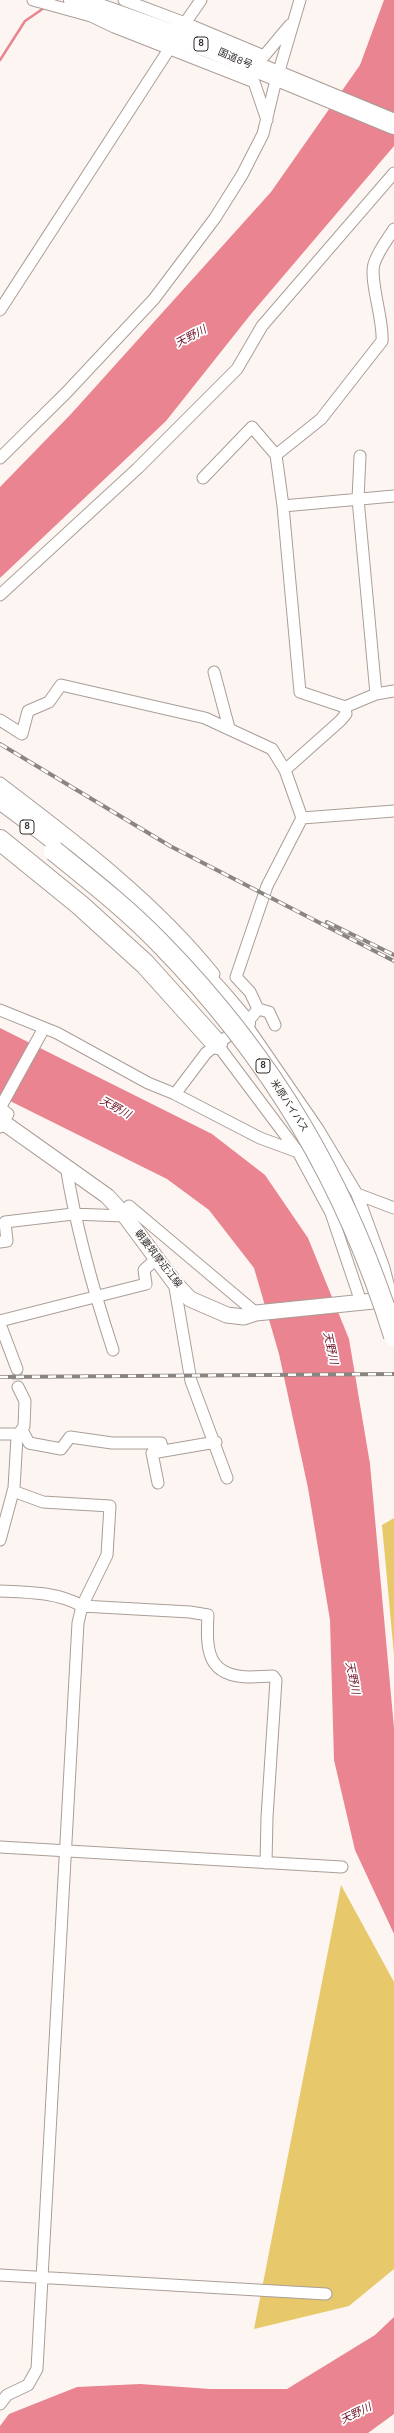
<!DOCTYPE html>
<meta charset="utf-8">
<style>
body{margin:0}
canvas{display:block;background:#fdf5f1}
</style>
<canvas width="394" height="2433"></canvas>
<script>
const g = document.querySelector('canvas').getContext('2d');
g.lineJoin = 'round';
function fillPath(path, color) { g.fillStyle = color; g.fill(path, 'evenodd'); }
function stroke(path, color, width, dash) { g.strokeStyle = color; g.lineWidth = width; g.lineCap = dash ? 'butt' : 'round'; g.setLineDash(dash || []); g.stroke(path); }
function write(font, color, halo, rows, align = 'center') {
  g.font = font + ' "DM Sans","Noto Sans JP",sans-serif'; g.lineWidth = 3.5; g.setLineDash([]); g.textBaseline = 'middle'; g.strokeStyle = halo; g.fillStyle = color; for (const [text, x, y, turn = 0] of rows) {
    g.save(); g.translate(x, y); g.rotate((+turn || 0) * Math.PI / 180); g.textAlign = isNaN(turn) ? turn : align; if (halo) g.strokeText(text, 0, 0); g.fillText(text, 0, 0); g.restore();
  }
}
fillPath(new Path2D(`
 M394,1518V1655L382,1525Z
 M341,1885L394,1982V2269L349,2306L254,2329Z`), '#e7c96b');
fillPath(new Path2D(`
 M384,0H394V146L251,314L166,421L0,578V487L71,414L271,192L360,65Z
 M0,1028L212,1134L265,1175L308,1238L349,1339L370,1464L394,1728V1934L355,1850L334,1760L330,1620L308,1488L279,1354L254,1268L209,1210L167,1179L0,1096Z
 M394,2317V2414L368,2433H0V2426L9,2414L77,2387L140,2384L210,2389H287L375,2335Z`), '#e98490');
stroke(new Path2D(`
 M0,60L25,21L44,8`), '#e98490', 2.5);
stroke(new Path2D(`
 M17,1369L18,1387`), '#d4cdc9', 11, [11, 5.5]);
const street = new Path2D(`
 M33,0L91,16L114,27L254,82L267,120
 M124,0L185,23L264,56L290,25
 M185,23L201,0
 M0,310L175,40
 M360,456L358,499L376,694
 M0,458L66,393L154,299L215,218L242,175L263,134L274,88L300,0
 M203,478L252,427L276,455
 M394,496L283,506L300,692L345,707L376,694L394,691
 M283,506L276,455L321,419L382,341C384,321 369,280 374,264C378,251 387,240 394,229
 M0,595L138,468L237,369L262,326L394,173
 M214,672L229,728
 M0,720L22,734L28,711L49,702L61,685L205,718L272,749L285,770L302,818L267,886L236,977L250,992L258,1009L269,1012L275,1025
 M285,770L340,721L346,714L345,707
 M0,783C75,840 155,900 214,974
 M302,818L394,811
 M0,1010L57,1033L148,1083L175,1094L260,1138L298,1152
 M245,1023L318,1129L357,1194L384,1268L392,1299
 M217,1044L298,1152L331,1213L361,1302
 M175,1094L206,1053L250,1019L258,1009
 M0,1108L44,1028
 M0,1108L8,1114L0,1127
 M66,1166C76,1229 93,1289 113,1350
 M357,1194L394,1208
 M0,1242L7,1241L5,1222L73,1214L124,1216L129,1206L256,1313
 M174,1282L191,1381L227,1478
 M0,1321L146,1284L144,1270L157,1258
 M0,1324L17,1369
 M22,1430L29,1443L61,1449L70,1437L112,1443H161L163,1451
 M0,1434H19
 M158,1483L152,1453L216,1442
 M0,1540L14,1488L17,1437L24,1426L25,1401L18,1387
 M0,1591C28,1592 57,1592 82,1606L190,1612L208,1615C206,1651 207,1677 251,1677C258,1677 265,1676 273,1676L276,1680L267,1817L266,1863
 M0,1847L342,1867
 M0,2275L326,2294
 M0,2404L7,2395L28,2385L37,2369L78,1623L82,1606L107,1555L110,1506L43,1502L13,1491`);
const secondary = new Path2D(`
 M0,1120L107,1196L122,1212L174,1282L190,1299L227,1315L244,1317L256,1313L394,1299`);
const highway = new Path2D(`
 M74,0L205,46L394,124
 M0,799C91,864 174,936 245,1023
 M0,840L80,905L145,964L217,1044`);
stroke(street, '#aa9e97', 13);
stroke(secondary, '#aa9e97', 17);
stroke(highway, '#aa9e97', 22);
stroke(street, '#fff', 11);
stroke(secondary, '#fff', 15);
stroke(highway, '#fff', 20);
const rail = new Path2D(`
 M0,744L170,846L394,961
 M327,922L394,955
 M0,1377L394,1374`);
stroke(rail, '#8b8581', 4);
stroke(rail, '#fff', 2.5, [8]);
const highwayBridge = new Path2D(`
 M54,851C90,880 127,909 159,942C272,1057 346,1183 394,1336`);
stroke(highwayBridge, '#aa9e97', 22, []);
stroke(highwayBridge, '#fff', 20);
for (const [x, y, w] of [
 [201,44,14],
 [27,827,14],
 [263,1066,14]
]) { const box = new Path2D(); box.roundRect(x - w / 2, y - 7, w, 14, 3); g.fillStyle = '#fff'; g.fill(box); stroke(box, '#322d2a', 1); }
write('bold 9px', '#322d2a', null, [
 ["8",201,44],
 ["8",27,827],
 ["8",263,1066]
]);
write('10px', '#322d2a', '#fff', [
 ["国道8号",235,59,23],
 ["米原バイパス",289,1106,57],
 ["朝妻筑摩近江線",158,1259,52]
]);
write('italic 11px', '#70152a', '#fff', [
 ["天野川",191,337,-28],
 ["天野川",115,1108,29],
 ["天野川",330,1348,78],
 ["天野川",352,1678,79],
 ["天野川",356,2414,-26]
]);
</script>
